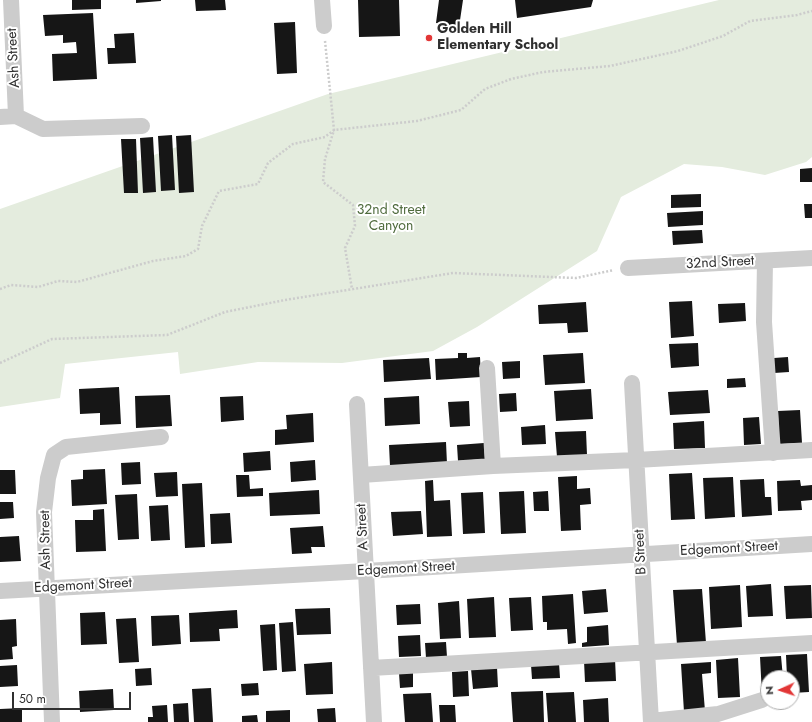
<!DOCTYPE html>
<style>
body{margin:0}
#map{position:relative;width:812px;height:722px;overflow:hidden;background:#fff;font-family:Jost,sans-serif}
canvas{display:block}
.north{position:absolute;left:760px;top:670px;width:40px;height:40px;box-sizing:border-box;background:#fff;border:1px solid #acacac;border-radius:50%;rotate:267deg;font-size:11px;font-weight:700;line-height:16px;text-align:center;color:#2f2f2f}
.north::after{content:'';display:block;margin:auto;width:14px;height:18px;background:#e23636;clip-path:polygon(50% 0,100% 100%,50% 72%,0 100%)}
.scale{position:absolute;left:12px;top:692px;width:119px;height:18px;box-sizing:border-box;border:2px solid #2f2f2f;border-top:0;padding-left:5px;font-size:12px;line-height:14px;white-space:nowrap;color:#2f2f2f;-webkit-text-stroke:3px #fff;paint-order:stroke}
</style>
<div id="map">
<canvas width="812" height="722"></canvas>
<div class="north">N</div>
<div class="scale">50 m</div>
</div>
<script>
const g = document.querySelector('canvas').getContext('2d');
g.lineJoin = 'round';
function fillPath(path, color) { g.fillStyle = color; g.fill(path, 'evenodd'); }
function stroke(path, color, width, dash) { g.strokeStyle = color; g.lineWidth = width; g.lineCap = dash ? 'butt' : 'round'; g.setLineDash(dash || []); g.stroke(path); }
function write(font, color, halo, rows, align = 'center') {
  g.font = font + ' Jost,sans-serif'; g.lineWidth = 4; g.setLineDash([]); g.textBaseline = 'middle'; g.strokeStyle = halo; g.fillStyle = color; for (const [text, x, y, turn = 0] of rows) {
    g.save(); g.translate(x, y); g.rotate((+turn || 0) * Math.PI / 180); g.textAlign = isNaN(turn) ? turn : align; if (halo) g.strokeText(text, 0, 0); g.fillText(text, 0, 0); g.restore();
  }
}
fillPath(new Path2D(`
 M719,0H812V157L806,162L765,175L722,167L684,164L621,197L597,251L477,327L433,351L342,363L258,362L180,374L178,352L65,364L60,398L0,407V209L328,94Z`), '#e4ecde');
fillPath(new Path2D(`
 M72,0H101V9L72,10Z
 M136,0H161V1L136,3Z
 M195,0H225L226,10L196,11Z
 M358,0H399L400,36L359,37Z
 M439,0H463L459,27L436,23Z
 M515,0H593L591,7L517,18Z
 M93,13L97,79L53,81L52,54L77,53L76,42L63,43V35L45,36L43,15Z
 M295,22L297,73L277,74L274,23Z
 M134,33L136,63L108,64L107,48H115L114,34Z
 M172,135L175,190L161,191L158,136Z
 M191,135L194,192L179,193L176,136Z
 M153,137L156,192L143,193L140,138Z
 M121,139H136L138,193H124Z
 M812,168V182H800V169Z
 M701,194V207L671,208V195Z
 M804,204H812V218H805Z
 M703,211V225L668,227L667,213Z
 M702,230L703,243L673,245L672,231Z
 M692,301L694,336L671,338L669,302Z
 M586,302L588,332L568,333L567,323L539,324L538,305Z
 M745,303L746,321L719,323L718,304Z
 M698,343L699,366L671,368L669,344Z
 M458,353H467V358L480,357L481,377L436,380L435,359L458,358Z
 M583,353L585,383L545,385L543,355Z
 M788,357L789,372L774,373V358Z
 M429,358L431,379L384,382L383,360Z
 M520,361V378L503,379L502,362Z
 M745,378L746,387L727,388V379Z
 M119,387L121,424L100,425V413L80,414L79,389Z
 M591,389L593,419L556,421L554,391Z
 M708,390L710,413L670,415L668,392Z
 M516,393L517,411L500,412L499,394Z
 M170,395L172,426L136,428L135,396Z
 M243,396L244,420L221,422L220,397Z
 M419,396L420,424L385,426L384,398Z
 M469,401L470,426L450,427L448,402Z
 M800,410L802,443L779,444L778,411Z
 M313,413L314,442L275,445V430L287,429L286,415Z
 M759,417L761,444L744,445L743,418Z
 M704,421L705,448L674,449L673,423Z
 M545,425L546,444L522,445L521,427Z
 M586,431L587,455L557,457L555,432Z
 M446,442L447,464L390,466L389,445Z
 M484,443L485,459L458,461L457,445Z
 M270,451L271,470L244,472L243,453Z
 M315,460L316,480L291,482L290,462Z
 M140,462L141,484L122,485L121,463Z
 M105,469L107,504L72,506L71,480L83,479V470Z
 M0,470H15L16,494H0Z
 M177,472L178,496L156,497L154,473Z
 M692,473L695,519L671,520L669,474Z
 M236,475H249L250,489L263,488V496L237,497Z
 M577,476V489L590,488L591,504L580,505L581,530L561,531L558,477Z
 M733,477L735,517L705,519L703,478Z
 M764,479L765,497H771L772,515L742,517L740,480Z
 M433,480L434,501L450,500L452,536L427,537L425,481Z
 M800,480L801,486L812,485V500L801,501L802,510L778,511L777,481Z
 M202,483L205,547L185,548L182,484Z
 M319,490L320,514L270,516L269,493Z
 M524,491L526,533L501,534L499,492Z
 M548,491L549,511H534L533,492Z
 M483,492L485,533L463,534L461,493Z
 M137,494L139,539L118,540L115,495Z
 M0,502H13L14,518L0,519Z
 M168,505L170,540L151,541L149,506Z
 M104,509L106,551L76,552L75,520H93V510Z
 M421,511L423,534L393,536L391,512Z
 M230,513L232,543L211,544L210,514Z
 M323,526L325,547H311L312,553L292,554L290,528Z
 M19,536L21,561L0,562V537Z
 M771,584L773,616L748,617L746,586Z
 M740,585L742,627L711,629L709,587Z
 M811,585L812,618L786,619L784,586Z
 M606,589L608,612L584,614L582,591Z
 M702,589L706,643L677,645L673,590Z
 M573,594L576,643L568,644L567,629L547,630V622H543L542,596Z
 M494,597L496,637L469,638L467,599Z
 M531,597L533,630L511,631L509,598Z
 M459,601L461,638L440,639L438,603Z
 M420,604L421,624L397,625L396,605Z
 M330,608L331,634L297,635L295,609Z
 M237,610L238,628L219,629L220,641L190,642L189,613Z
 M105,612L107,644L81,645L80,613Z
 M179,615L181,644L152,646L151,616Z
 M136,618L139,662L119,663L116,619Z
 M16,619L17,646L12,647L13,659L0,660V620Z
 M293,622L296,671L282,672L279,623Z
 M275,624L277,670L263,671L260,625Z
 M608,625L609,645L582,647V643L587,642V627Z
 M420,635L421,656L399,657L398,636Z
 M446,642L447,657L426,658L425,643Z
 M807,654L809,692L792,693V678H787L786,655Z
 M781,656L783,678H768V695H762L760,657Z
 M738,658L740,697L718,698L716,660Z
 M615,659L616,681L585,682L584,661Z
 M332,662L333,694L306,695L304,664Z
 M711,662V673L702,674L705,711L684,712L681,664Z
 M559,663L560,678L532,679L531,665Z
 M17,665L18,686L0,687V666Z
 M497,667L498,687L473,689L471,669Z
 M151,668L152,685L136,686L135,669Z
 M468,671L469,696L453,697L452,672Z
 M413,672V687L400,688L399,673Z
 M258,683L259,695L242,696L241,684Z
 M211,688L213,722H194L192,689Z
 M113,689L114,710L80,712L79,691Z
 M543,691L544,722H513L511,692Z
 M574,692L576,722H548L546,693Z
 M431,693L433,722H405L403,694Z
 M608,698L609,722H584L583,700Z
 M188,703L189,722H174L173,704Z
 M167,705L168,722H148V717H153L152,706Z
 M439,705H455L456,722H440Z
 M22,708V722H0V709Z
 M335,708L336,722H318L317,709Z
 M290,710V722H266V711Z
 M257,715L258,722H242V716Z`), '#161616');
stroke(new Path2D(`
 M325,41L334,130L325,159L323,182L353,205L355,226L345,248L352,289
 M0,289L11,285L38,287L58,281L77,282L153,261L186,256L198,249L202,226L219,191L258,184L268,163L293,144L325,137L334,130L417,121L461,110L485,89L511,79L543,72L610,66L678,51L723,36L750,21L797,15L812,11
 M0,363L52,339L167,335L225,312L285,300L453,273L576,278L614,270`), '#ccc', 2.5, [2, 2]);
stroke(new Path2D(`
 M11,0L16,116
 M322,0L324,26
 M0,117L16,116L43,129L142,126
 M765,261L764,322L773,453
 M628,268L812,258
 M487,368L493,466
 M632,383L651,722
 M357,404L374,722
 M361,475L493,466L636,460L812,450
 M0,591L366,571L812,544
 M371,668L812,643
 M651,721L718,714L762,700
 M52,722L44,512L48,478L54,455L66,447L161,437`), '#ccc', 16);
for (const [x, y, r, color] of [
 [429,38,4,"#e23636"]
]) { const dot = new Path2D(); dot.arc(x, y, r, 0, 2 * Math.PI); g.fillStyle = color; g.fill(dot); stroke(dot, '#fff', 1.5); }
write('bold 14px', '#2f2f2f', '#fff', [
 ["Golden Hill",437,30],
 ["Elementary School",437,46]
], 'left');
write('14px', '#2f2f2f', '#fff', [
 ["Ash Street",14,58,-93],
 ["32nd Street",720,263,-3],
 ["A Street",363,527,-93],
 ["Ash Street",46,540,-91],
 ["Edgemont Street",729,549,-3],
 ["B Street",641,552,-93],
 ["Edgemont Street",406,569,-3],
 ["Edgemont Street",83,586,-3]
]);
write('14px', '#4f6b3d', '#fff', [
 ["32nd Street",391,211],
 ["Canyon",391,227]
]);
</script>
